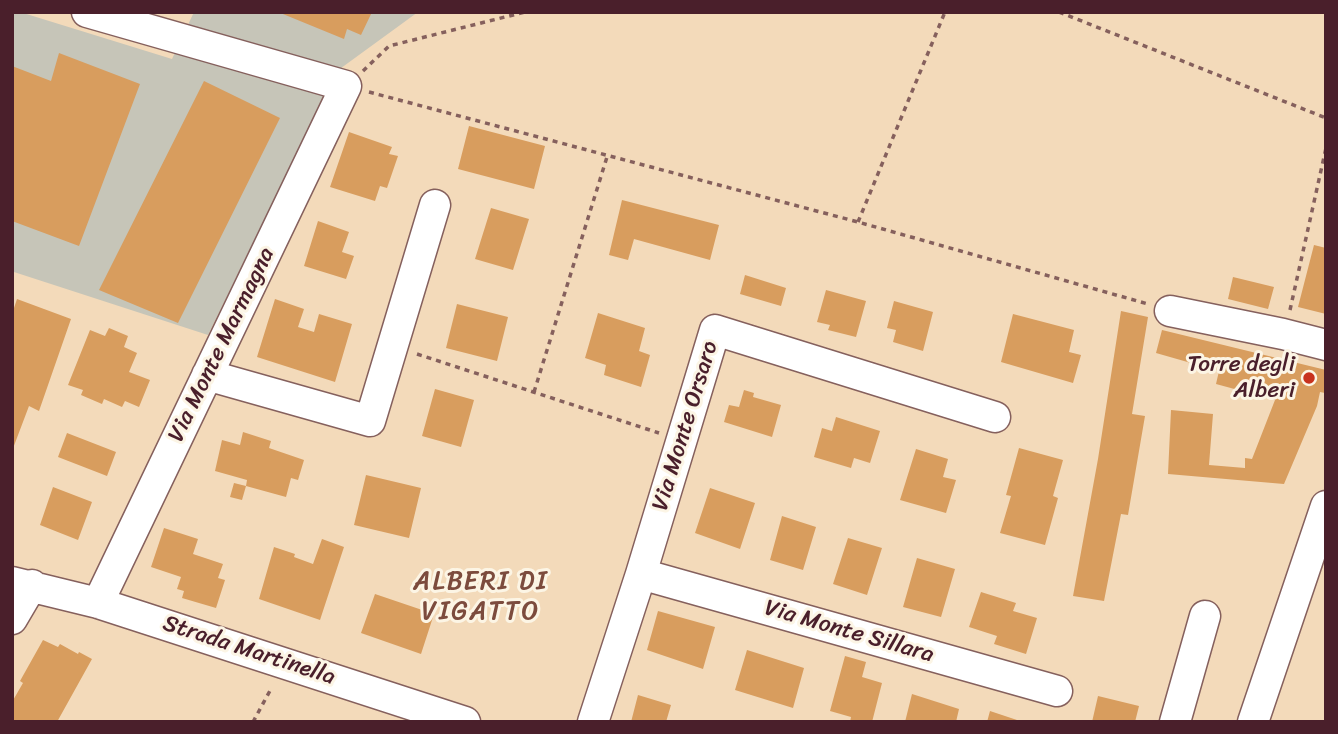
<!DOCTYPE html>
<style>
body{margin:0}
#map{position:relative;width:1338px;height:734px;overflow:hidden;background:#f3daba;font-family:Sriracha,sans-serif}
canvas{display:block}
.frame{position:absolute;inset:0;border:14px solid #4a1f2b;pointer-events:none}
</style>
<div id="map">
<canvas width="1338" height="734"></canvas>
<div class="frame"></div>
</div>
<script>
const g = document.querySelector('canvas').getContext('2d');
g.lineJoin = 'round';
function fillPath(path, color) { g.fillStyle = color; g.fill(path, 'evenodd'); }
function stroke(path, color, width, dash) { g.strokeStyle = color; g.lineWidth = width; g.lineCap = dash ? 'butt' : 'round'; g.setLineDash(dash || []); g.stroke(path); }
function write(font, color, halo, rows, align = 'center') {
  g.font = font + ' Sriracha,sans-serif'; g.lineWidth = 6; g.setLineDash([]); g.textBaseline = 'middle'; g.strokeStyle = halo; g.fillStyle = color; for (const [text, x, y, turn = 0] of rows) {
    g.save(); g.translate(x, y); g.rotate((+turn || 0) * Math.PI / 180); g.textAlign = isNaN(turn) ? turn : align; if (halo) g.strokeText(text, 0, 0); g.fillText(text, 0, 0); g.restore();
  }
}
fillPath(new Path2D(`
 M12,12H20L172,59L194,12H418L337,71L208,335L14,272L12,277Z`), '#c6c5b8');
fillPath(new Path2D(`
 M278,12H372L361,35L347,29L344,39Z
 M59,53L140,84L79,246L12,221V66L51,81Z
 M204,81L280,118L178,323L99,290Z
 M469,126L545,146L534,189L458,169Z
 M349,132L392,147L389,154L398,156L387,188L380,186L375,201L330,187Z
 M622,200L719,225L710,260L634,239L628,260L609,255Z
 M491,208L529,219L513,270L475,259Z
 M318,221L349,232L342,252L354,256L346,279L304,266Z
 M1314,245L1326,248V314L1298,307Z
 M745,275L786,288L781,306L740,294Z
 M1233,277L1274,287L1268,309L1228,299Z
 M826,290L866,301L856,337L828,330L830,325L817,322Z
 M17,299L71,319L39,411L29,406L12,451V314Z
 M275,299L304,309L298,327L314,332L319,314L352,324L335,382L257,357Z
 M894,301L933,312L923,351L893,342L896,330L887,328Z
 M457,304L508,317L497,361L446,348Z
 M1121,311L1148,317L1132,414L1145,416L1128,515L1121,514L1104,601L1073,596L1098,459Z
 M598,313L645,328L639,351L650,355L641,387L604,375L606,365L585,358Z
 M1013,314L1074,330L1069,352L1081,355L1073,383L1001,362Z
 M109,328L128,336L124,347L137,353L129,372L150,380L139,407L125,401L122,407L104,399L102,404L81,395L83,390L68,385L90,330L105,336Z
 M1162,330L1326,370L1325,393L1320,392L1317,406L1284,484L1168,474L1171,410L1213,414L1209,465L1245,468V458L1252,459L1275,400L1216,384L1219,371L1156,353Z
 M435,389L474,400L461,447L422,436Z
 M744,390L754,393L753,397L781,405L772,437L724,422L729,405L739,407Z
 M836,417L880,431L870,463L854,458L851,468L814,457L822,428L832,431Z
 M243,432L271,441L269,448L304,460L298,480L291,478L286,497L246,486L247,480L215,471L222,440L240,445Z
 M67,433L116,452L107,476L58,457Z
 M1019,448L1063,460L1053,496L1058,498L1045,545L1000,533L1011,496L1006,495Z
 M916,449L948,459L943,477L956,480L946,513L900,500Z
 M366,475L421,488L409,538L354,525Z
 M234,483L246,486L242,500L230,497Z
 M53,487L92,502L78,540L40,525Z
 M710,488L755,503L740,549L695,533Z
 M782,516L816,527L803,570L770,560Z
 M164,528L198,539L193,554L223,564L218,578L225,580L216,608L182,598L184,591L177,589L181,577L151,567Z
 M848,538L882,548L867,595L833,584Z
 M322,539L344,547L320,620L259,599L274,547L295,554L294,557L313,564Z
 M917,558L955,569L941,617L903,607Z
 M981,592L1016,603L1013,611L1037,618L1026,654L994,644L997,636L969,627Z
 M375,594L434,614L421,654L361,633Z
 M658,611L715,627L703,669L647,650Z
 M43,640L58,647L60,644L78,654L79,652L92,659L57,722H12V702L23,683L20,681Z
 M747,650L804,668L793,708L735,690Z
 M845,656L866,662L862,677L882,683L872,722H850L851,717L830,711Z
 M912,694L959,709L956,722H905Z
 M638,695L671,705L666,722H631Z
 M1098,696L1139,706L1135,722H1092Z
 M990,711L1020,721V722H987Z`), '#d89d5e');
const minor = new Path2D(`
 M87,12L346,86L98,603
 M1170,311L1283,334L1326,345
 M207,375L370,421L435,205
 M641,574L1057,691
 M12,582L98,603L465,722
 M12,619L32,585
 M593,722L641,574L715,330L995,417
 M1175,722L1205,616
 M1253,722L1326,506`);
stroke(minor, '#85605d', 33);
stroke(new Path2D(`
 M1059,12L1326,118
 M363,71L389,46L525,12
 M369,92L858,222L1148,304
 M858,222L945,12
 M1290,310L1326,148
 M417,354L659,433
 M534,392L607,157
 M253,722L272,687`), '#85605d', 3.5, [5, 5]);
stroke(minor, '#fff', 30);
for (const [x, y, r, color] of [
 [1309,378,7,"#c8321e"]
]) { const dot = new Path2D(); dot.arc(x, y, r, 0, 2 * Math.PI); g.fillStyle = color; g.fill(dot); stroke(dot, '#fcf5e5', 2.5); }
write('23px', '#4a1f2b', '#fcf5e5', [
 ["Via Monte Marmagna",222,345,-64],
 ["Via Monte Orsaro",686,426,-73],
 ["Via Monte Sillara",849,632,16],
 ["Strada Martinella",249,651,18]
]);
write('23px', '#4a1f2b', '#fcf5e5', [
 ["Torre degli",1295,365],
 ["Alberi",1295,391]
], 'right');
g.letterSpacing = '2px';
write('26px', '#7c4b3d', '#fcf5e5', [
 ["ALBERI DI",481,582],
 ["VIGATTO",481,612]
]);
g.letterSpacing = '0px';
</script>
